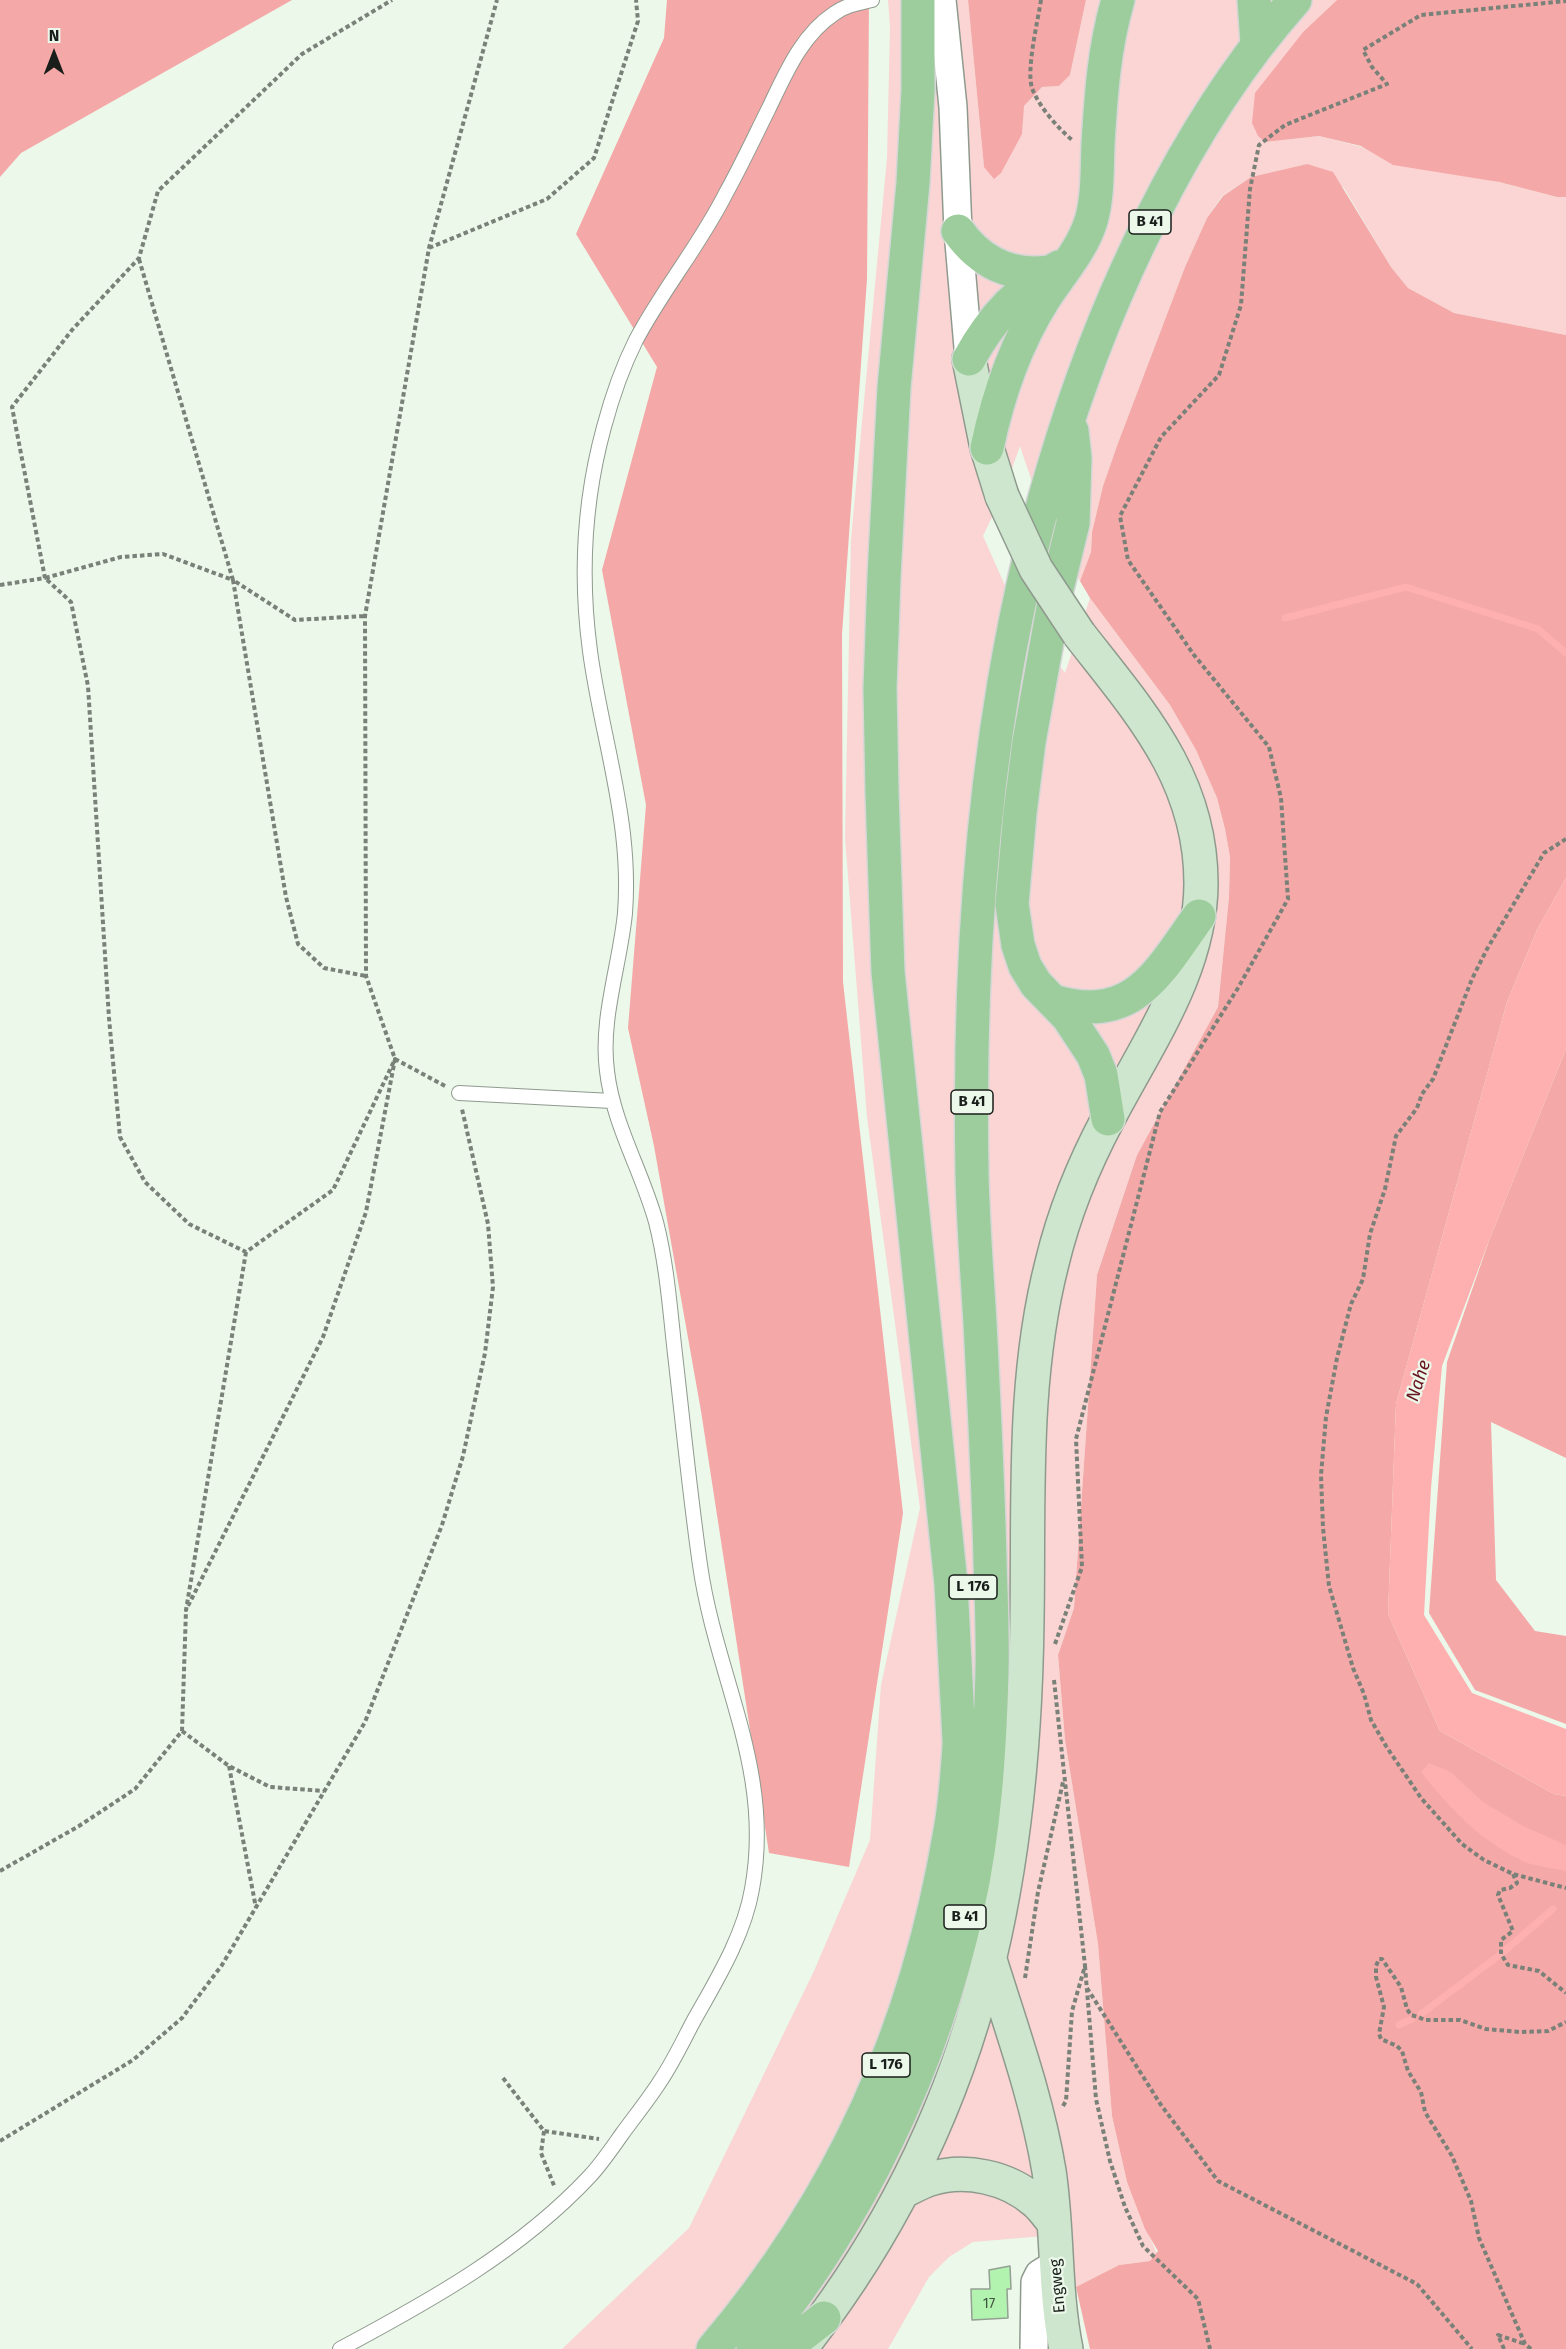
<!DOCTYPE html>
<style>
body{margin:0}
#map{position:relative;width:1566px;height:2349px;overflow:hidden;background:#ebf8ea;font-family:"Fira Sans",sans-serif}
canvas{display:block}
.north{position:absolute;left:24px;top:24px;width:60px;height:60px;-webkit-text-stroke:4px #ebf8ea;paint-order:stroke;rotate:0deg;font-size:16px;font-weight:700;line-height:24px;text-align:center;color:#1a1e1a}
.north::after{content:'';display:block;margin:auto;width:21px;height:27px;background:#1a1e1a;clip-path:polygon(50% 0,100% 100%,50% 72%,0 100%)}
</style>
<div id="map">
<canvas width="1566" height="2349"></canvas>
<div class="north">N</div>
</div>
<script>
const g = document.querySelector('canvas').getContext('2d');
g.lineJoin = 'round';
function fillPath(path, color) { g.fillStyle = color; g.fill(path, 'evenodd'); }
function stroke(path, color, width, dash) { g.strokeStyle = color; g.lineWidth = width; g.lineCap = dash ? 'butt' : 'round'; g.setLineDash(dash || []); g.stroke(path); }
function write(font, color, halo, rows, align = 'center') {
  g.font = font + ' "Fira Sans",sans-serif'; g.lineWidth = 4.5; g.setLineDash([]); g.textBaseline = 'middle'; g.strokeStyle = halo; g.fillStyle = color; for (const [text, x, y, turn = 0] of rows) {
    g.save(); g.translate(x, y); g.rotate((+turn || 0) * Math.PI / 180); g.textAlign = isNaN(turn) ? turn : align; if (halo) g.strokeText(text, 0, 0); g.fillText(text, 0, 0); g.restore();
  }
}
fillPath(new Path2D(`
 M888,0H968L984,167L1022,134L1023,107L1042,87L1059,86L1070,75L1086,0H1337L1304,31L1265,142L1319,136L1557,197H1566V335L1454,313L1408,288L1391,267L1344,188L1307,164L1251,177L1222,196L1207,218L1185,267L1118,443L1103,486L1092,532L1091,552L1080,581C1054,538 1035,494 1020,446L1002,496L983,536L1007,590L1036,635L1065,673L1090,598L1170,705L1196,750L1217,798L1225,829L1230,857L1229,897L1218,1007L1137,1155L1097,1275L1074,1608L1058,1655L1065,1740L1098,1944L1112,2116L1127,2182L1157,2254L1150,2261L1119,2265L1076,2287L1067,2234L973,2242L949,2257L929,2277L888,2349H562L689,2228L814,1971L870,1840L881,1685L920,1508L867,1117L845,838L851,539L887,158L890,28Z`), '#fad5d4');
fillPath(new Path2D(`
 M0,0H292L21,153L0,177Z
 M667,0H869L867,279L842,634L843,982L903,1513L849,1867L769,1853L701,1411L654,1146L628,1028L646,805L602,570L657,367L576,234L664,38Z
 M968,0H1086L1070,75L1059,86L1042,87L1024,106L1022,134L1001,173L994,179L984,167Z
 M1337,0H1566V197H1557L1499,182L1393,165L1361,146L1319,136L1265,142L1258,136L1252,123L1255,93L1304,31Z
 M1307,164L1333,172L1391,267L1408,288L1454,313L1566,335V878L1537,930L1507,1002L1396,1404L1388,1614L1440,1731L1554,1794L1566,1796V2349H1090L1076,2287L1119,2265L1150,2261L1158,2251L1145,2229L1127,2182L1112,2116L1098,1944L1065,1740L1058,1655L1074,1608L1097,1275L1137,1155L1218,1007L1229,897L1230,857L1225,829L1217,798L1196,750L1170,705L1090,598L1080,581L1091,552L1092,532L1103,486L1118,443L1185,267L1207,218L1223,196L1251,177Z
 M1566,1049V1458L1491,1422L1496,1580L1535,1631L1566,1636V1724L1475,1690L1429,1613L1447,1362L1490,1238Z`), '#f5a8a8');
fillPath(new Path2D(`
 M1566,878V1049L1490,1238L1442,1366L1431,1488L1424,1615L1472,1693L1566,1729V1796L1554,1794L1440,1731L1388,1614L1396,1404L1507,1002L1537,930Z
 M1429,1763L1451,1772L1483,1802L1523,1826L1566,1845V1871C1553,1868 1537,1867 1525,1862C1483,1843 1449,1808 1421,1772Z`), '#fdb0af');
stroke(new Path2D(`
 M1285,618L1406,587L1538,629L1566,653
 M1421,2014L1501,1954L1553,1909
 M1399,2025L1412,2019`), '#fdb0af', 7);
const building = new Path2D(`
 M1010,2266L1011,2289H1007L1008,2318L972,2320L971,2289H990L989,2270Z`);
fillPath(building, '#b2f3af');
stroke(building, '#94a093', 1.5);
const lane = new Path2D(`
 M459,1093L612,1101
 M340,2349C430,2301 520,2251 590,2176C602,2163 612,2148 622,2134C635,2116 649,2099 661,2080C673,2062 683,2041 693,2022C716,1981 744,1936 752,1889C774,1770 716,1678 700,1565C690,1495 683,1424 675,1354C670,1310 667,1265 656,1222C642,1171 613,1124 607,1071C600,1019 620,965 625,913C627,887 626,860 623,834C616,772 598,712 590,651C580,576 584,500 604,427C612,397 622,368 636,340C663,289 700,245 726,193C741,166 754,138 768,110C785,75 801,35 835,13C846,5 859,3 872,0`);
const street = new Path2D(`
 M942,0L953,107L958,231L969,359
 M1034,2349L1035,2282L1039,2274L1055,2264`);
const secondary = new Path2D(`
 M969,359L987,448L1002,496
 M990,1960C1012,2030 1037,2099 1049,2171C1058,2230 1054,2290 1066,2349
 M904,2191C912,2187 921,2182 930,2179C965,2168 1008,2177 1036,2202C1043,2208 1048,2216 1054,2223
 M807,2340C975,2122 1024,1889 1027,1619C1029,1500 1022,1380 1052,1263C1064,1213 1084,1164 1108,1119C1147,1044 1201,970 1201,883C1201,778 1139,711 1079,634`);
const primary = new Path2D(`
 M918,0V90L913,183L894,388L884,577L880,688L882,792L888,972L951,1584L959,1740
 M1254,0L1257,43
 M958,231C980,262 1010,277 1048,272
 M969,359C990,320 1019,288 1059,267
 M1072,431L1075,458L1073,523L1055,597L1029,742L1020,813L1012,904L1018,945L1025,966L1036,984L1068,1017L1093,1055L1101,1075L1108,1119
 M987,448C998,395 1015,345 1044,299C1060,274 1082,250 1091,221C1098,197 1097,170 1098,144C1101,95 1104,48 1118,0
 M1053,1001C1134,1025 1158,973 1199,916
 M713,2349C842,2197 917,2028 950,1831C957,1794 958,1755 961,1718
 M753,2349C859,2222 933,2067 968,1906C985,1829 990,1749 992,1671C993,1633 991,1596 990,1559C988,1480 984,1401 980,1323C977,1273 973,1223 972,1173C966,847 1003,513 1152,217C1191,139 1237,65 1295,0
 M784,2349L824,2318`);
stroke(lane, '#8f9a8e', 16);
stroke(street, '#8f9a8e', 30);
stroke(secondary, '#8f9a8e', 36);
stroke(primary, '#d6d6d6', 36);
stroke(new Path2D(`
 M1041,0C1038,20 1026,70 1032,88C1039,107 1058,128 1072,140
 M429,248L547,199L594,158L638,21L636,0
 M139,259L233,580L295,620L365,616
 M0,585L45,578L12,407L72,330L139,258L158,191L302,54L392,0
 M1566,839L1544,853L1487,949L1472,979L1433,1079L1422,1094L1417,1108L1396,1136L1385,1189L1370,1234L1363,1279L1351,1304L1337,1358L1326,1417L1321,1475L1323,1528L1329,1586L1353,1668L1364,1694L1371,1720L1386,1746L1421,1798L1462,1844L1484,1860L1513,1874L1566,1888
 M445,1086L395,1059L366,976L365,616L429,248L497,0
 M246,1252L186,1610L323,1337L366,1212L395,1059L333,1190L246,1252L189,1224L145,1182L120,1137L109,1018L88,686L71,602L45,578L121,557L163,554L233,580L286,897L298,944L324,968L366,976
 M1055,1644L1082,1567L1076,1439L1160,1112L1238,988L1288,899L1281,798L1269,747L1194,655L1128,560L1120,516L1161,437L1219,375L1241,305L1250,189L1259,145L1285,125L1387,84L1372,67L1363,50L1421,15L1566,1
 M1054,1680L1085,1966
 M182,1731L229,1766L270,1787L324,1791
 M229,1766L256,1908
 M0,1871L79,1826L135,1789L182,1731L186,1610
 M1513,1874L1517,1883L1510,1888L1500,1890L1498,1895L1513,1931L1501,1940V1954L1508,1965L1539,1971L1566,1993
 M1025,1978L1038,1892L1063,1782
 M1087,1988L1161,2105L1218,2181L1417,2284L1472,2349
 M503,2078L544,2131L599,2139
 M1063,2106L1066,2101L1072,2011L1085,1966L1096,2099L1110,2161L1125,2207L1143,2246L1198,2299L1210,2349
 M544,2131L541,2153L555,2188
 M0,2141L133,2060L182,2018L222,1965L365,1722L442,1525L463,1456L485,1353L493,1287L488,1224L462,1109
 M1504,2349L1498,2335L1525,2344
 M1531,2349L1525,2344L1479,2238L1471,2201L1452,2156L1425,2112L1421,2092L1408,2071L1402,2051L1397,2046L1381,2039L1379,2034L1384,2007L1376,1977V1966L1379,1959H1382L1401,1987L1407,2009L1411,2015L1418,2017L1425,2020H1460L1486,2029L1520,2032L1548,2031L1566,2022`), '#798178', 4, [4.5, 3]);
stroke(lane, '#fff', 14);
stroke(street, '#fff', 27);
stroke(secondary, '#cee6ce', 33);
stroke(primary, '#9dcd9d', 33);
const secondaryBridge = new Path2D(`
 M1002,496L1036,569L1079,634`);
stroke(secondaryBridge, '#8f9a8e', 36, []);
stroke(secondaryBridge, '#cee6ce', 33);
write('14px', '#40533f', null, [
 ["17",989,2304]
]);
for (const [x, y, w] of [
 [1150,222,42],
 [972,1102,42],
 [973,1587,48],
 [965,1917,42],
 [886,2065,48]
]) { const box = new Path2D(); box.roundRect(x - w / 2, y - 12, w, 24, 4.5); g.fillStyle = '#ebf8ea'; g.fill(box); stroke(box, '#1a1e1a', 1.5); }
write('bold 15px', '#1a1e1a', null, [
 ["B 41",1150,222],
 ["B 41",972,1102],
 ["L 176",973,1587],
 ["B 41",965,1917],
 ["L 176",886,2065]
]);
write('16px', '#1a1e1a', '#ebf8ea', [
 ["Engweg",1058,2286,-95]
]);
write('italic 18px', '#66141e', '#ebf8ea', [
 ["Nahe",1419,1381,-72]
]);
</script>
